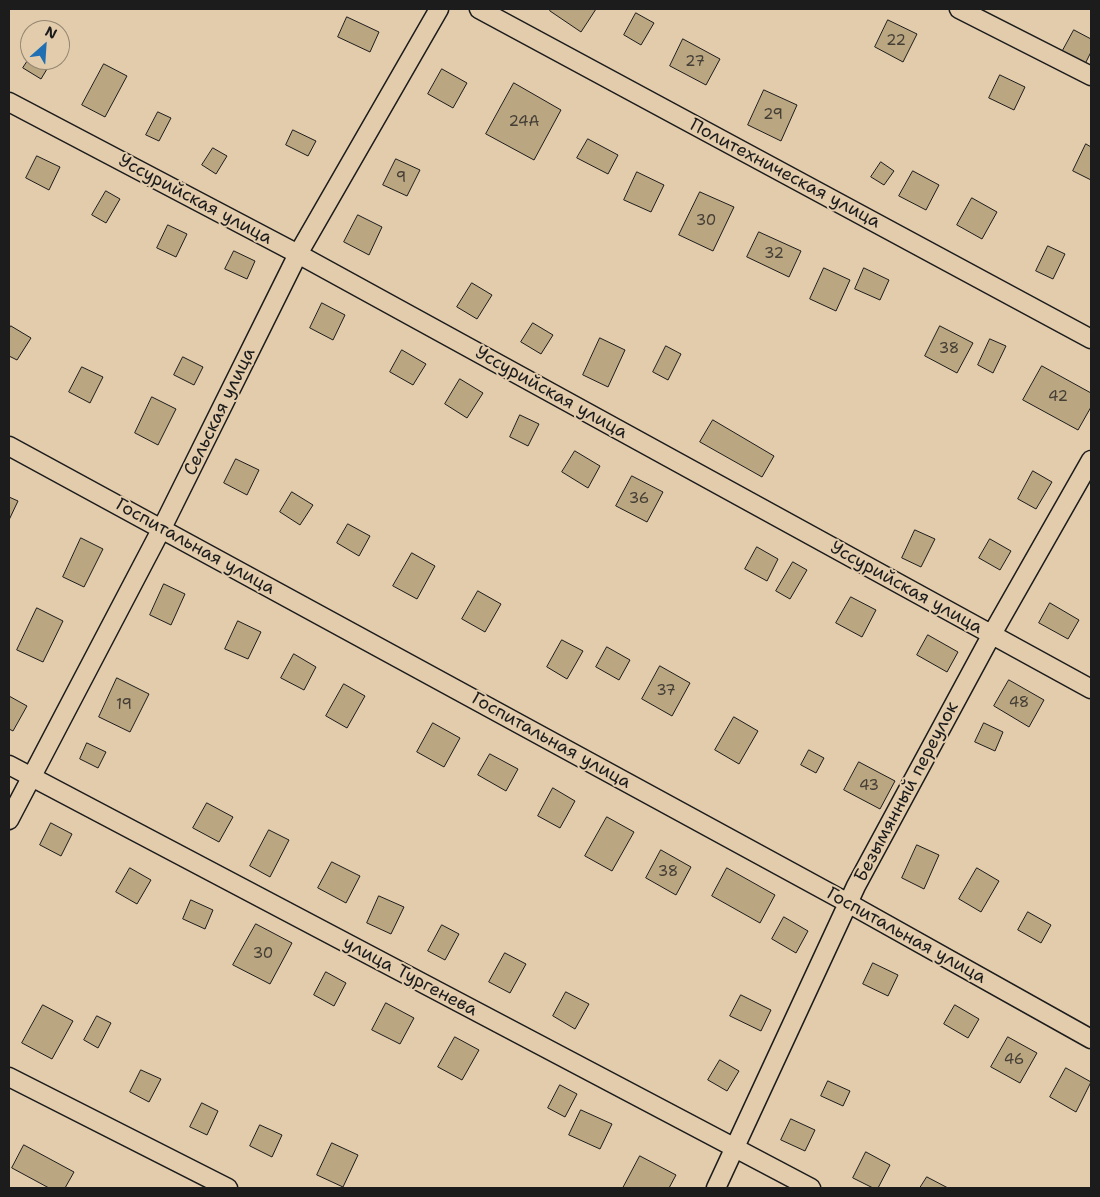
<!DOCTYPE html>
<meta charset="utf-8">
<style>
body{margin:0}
#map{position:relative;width:1100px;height:1197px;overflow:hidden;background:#e3ccac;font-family:"Shantell Sans",sans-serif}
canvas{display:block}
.frame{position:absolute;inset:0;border:10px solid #1c1c1c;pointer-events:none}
.north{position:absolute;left:20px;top:20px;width:50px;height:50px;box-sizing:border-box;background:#e3ccac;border:1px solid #938672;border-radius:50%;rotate:26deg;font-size:14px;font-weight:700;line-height:20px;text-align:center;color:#1c1c1c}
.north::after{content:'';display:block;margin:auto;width:18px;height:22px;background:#1f6fb2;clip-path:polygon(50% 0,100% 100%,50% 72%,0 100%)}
</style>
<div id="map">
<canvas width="1100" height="1197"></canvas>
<div class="frame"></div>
<div class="north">N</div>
</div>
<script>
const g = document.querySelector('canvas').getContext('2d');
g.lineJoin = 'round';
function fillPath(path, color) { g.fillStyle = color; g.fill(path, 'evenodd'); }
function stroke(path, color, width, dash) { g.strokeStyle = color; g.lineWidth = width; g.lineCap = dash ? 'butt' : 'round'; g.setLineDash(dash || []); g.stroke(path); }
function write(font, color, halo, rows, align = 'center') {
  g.font = font + ' "Shantell Sans",sans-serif'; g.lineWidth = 4; g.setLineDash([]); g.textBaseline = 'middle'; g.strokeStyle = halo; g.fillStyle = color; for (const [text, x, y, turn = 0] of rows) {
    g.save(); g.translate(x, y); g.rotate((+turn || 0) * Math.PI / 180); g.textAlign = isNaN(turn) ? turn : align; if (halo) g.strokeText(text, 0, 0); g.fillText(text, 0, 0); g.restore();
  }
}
const building = new Path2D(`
 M551,9H596L581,32L550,11Z
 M636,13L654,23L641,45L624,35Z
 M347,17L379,32L370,52L338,37Z
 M888,20L917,34L903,62L875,47Z
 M1074,30L1091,39V52L1084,66L1061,54Z
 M683,39L720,59L706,85L670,66Z
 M30,57V60H44L50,64L41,79L23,68Z
 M104,64L127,76L105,117L82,105Z
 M442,69L467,83L453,108L428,94Z
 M1000,75L1025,87L1014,110L989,98Z
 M514,83L561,110L534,160L486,134Z
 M764,90L797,105L781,141L748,125Z
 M158,112L171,118L159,141L146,135Z
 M293,130L316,141L308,156L286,145Z
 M588,139L618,155L608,174L577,158Z
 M1086,144L1091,147V180L1073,171Z
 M213,148L227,156L216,174L202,165Z
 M37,156L60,167L49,190L26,178Z
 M396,159L420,170L407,196L383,185Z
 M881,162L894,171L884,185L871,177Z
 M913,171L939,185L926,210L899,196Z
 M637,172L664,185L651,212L624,200Z
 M106,191L120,199L106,223L92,215Z
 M700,192L734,207L713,251L679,235Z
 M972,198L997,212L982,239L957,225Z
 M358,215L382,227L369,255L344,242Z
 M168,225L187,234L176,257L157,248Z
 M759,232L801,251L789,277L747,257Z
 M1048,246L1065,254L1053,279L1036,271Z
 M234,251L255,261L247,279L225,269Z
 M824,268L850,280L836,311L810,299Z
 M864,268L889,280L880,300L855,289Z
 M472,283L492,295L477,319L457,307Z
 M322,303L345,315L333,340L310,328Z
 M533,323L553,335L541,354L521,342Z
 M11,326L31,338L17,360L9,356V329Z
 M940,326L973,343L957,373L925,356Z
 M600,338L625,350L608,387L583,375Z
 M990,339L1006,346L993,373L978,365Z
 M666,346L681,354L668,380L653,372Z
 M402,350L426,364L413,385L390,372Z
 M183,357L203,367L194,385L174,375Z
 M1042,366L1091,393V407L1078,430L1023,400Z
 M82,367L103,377L90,403L69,392Z
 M460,379L483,393L467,418L445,404Z
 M152,397L176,409L158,445L135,433Z
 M520,415L539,424L528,446L510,437Z
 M713,420L774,456L762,477L700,442Z
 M575,451L600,466L588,488L562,472Z
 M236,459L259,470L247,495L224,483Z
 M1033,471L1052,482L1036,509L1018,499Z
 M632,476L663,492L647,522L616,506Z
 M292,492L313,505L300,525L280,512Z
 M9,497L18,501L9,520Z
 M348,524L370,536L359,556L337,543Z
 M915,530L935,539L921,567L902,558Z
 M81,538L103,549L84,587L63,577Z
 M990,539L1011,551L1000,570L979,558Z
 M757,547L778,559L767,581L745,569Z
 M412,553L435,566L417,599L393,586Z
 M793,562L807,570L790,599L776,591Z
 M164,584L185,594L171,625L150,615Z
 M478,591L501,604L485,632L462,619Z
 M851,597L876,610L862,637L836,623Z
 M1050,603L1079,620L1068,639L1039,623Z
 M37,608L63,621L43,662L17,650Z
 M238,621L261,632L248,659L225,649Z
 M928,635L958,652L947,672L917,655Z
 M562,640L583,651L567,679L547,667Z
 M607,647L630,660L619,680L596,667Z
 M294,654L316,667L304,690L281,678Z
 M660,666L690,683L672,716L642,699Z
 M117,678L149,694L130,732L99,717Z
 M1009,680L1044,700L1029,727L994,706Z
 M344,684L365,696L347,728L326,716Z
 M9,696L27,706L13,731L9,729Z
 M734,717L758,731L739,764L715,750Z
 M433,723L460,738L444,767L417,752Z
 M984,723L1003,732L995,751L975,742Z
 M87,743L106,752L98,768L80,759Z
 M809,750L824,758L816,773L801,765Z
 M490,754L518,769L506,791L478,775Z
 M859,762L895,781L880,809L844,790Z
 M553,788L575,801L560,828L538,816Z
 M207,803L233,817L219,842L193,828Z
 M607,817L634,832L612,871L585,856Z
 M51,823L72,834L61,856L40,845Z
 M269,830L289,840L270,877L250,866Z
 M917,845L939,855L924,889L902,878Z
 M661,850L691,867L676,895L646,878Z
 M332,862L360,876L346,903L318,888Z
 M130,868L151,880L137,904L116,892Z
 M727,868L775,895L760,923L712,896Z
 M977,868L999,881L981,912L959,899Z
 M379,896L404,907L391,934L367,923Z
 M191,900L213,910L205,929L183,919Z
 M1028,912L1051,925L1041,943L1018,930Z
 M784,917L808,931L796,953L772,939Z
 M256,924L292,943L270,984L233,965Z
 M442,925L459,934L445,960L428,951Z
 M505,953L526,964L510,993L489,982Z
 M873,963L898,975L888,996L863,984Z
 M326,972L346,983L334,1006L314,995Z
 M566,992L589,1004L575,1029L553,1016Z
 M741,995L771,1010L761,1031L730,1016Z
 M386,1003L414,1018L400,1044L372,1030Z
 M43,1005L73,1021L52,1059L22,1043Z
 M955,1005L979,1019L968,1038L944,1024Z
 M97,1016L111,1023L98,1048L84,1040Z
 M455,1037L479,1050L462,1080L438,1067Z
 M1008,1037L1037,1053L1020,1083L991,1067Z
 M720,1060L739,1071L727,1091L708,1080Z
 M1066,1068L1091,1082L1076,1112L1050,1097Z
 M141,1070L161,1079L149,1102L130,1092Z
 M828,1081L850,1091L843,1106L821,1096Z
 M560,1085L577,1094L565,1117L548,1108Z
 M202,1103L218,1111L207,1135L190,1127Z
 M581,1110L612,1124L600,1149L569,1135Z
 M791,1119L815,1130L805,1151L781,1140Z
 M260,1125L282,1135L272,1157L250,1146Z
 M332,1143L358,1155L343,1187L317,1175Z
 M24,1145L74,1172L65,1188H49L12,1168Z
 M866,1152L890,1165L878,1188H873L853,1178Z
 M640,1156L676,1175L669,1188H623Z
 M927,1177L948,1188H920Z`);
fillPath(building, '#baa680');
stroke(building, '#1c1c1c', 1);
const minor = new Path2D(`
 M479,9L1091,339
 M959,9L1091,76
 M9,102L298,254L1091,689
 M9,446L848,903L1091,1039
 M9,765L811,1188
 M9,820L162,528L298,254L439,9
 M9,1077L228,1188
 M716,1188L856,886L992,634L1091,460`);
stroke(minor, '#1c1c1c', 21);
stroke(minor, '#e3ccac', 18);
write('15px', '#443e35', null, [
 ["22",896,41],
 ["27",695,62],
 ["29",773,115],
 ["24А",524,122],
 ["9",401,178],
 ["30",706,221],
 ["32",774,254],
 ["38",949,349],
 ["42",1058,397],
 ["36",639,499],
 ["37",666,691],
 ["48",1019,703],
 ["19",124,705],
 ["43",869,786],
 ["38",668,872],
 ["30",263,954],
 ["46",1014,1060]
]);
write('18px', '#1c1c1c', '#e3ccac', [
 ["Политехническая улица",785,174,28],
 ["Уссурийская улица",195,200,28],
 ["Уссурийская улица",551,393,29],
 ["Сельская улица",220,412,-64],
 ["Госпитальная улица",195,547,29],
 ["Уссурийская улица",906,588,29],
 ["Госпитальная улица",551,741,29],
 ["Безымянный переулок",907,792,-62],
 ["Госпитальная улица",906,936,29],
 ["улица Тургенева",410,977,28]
]);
</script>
